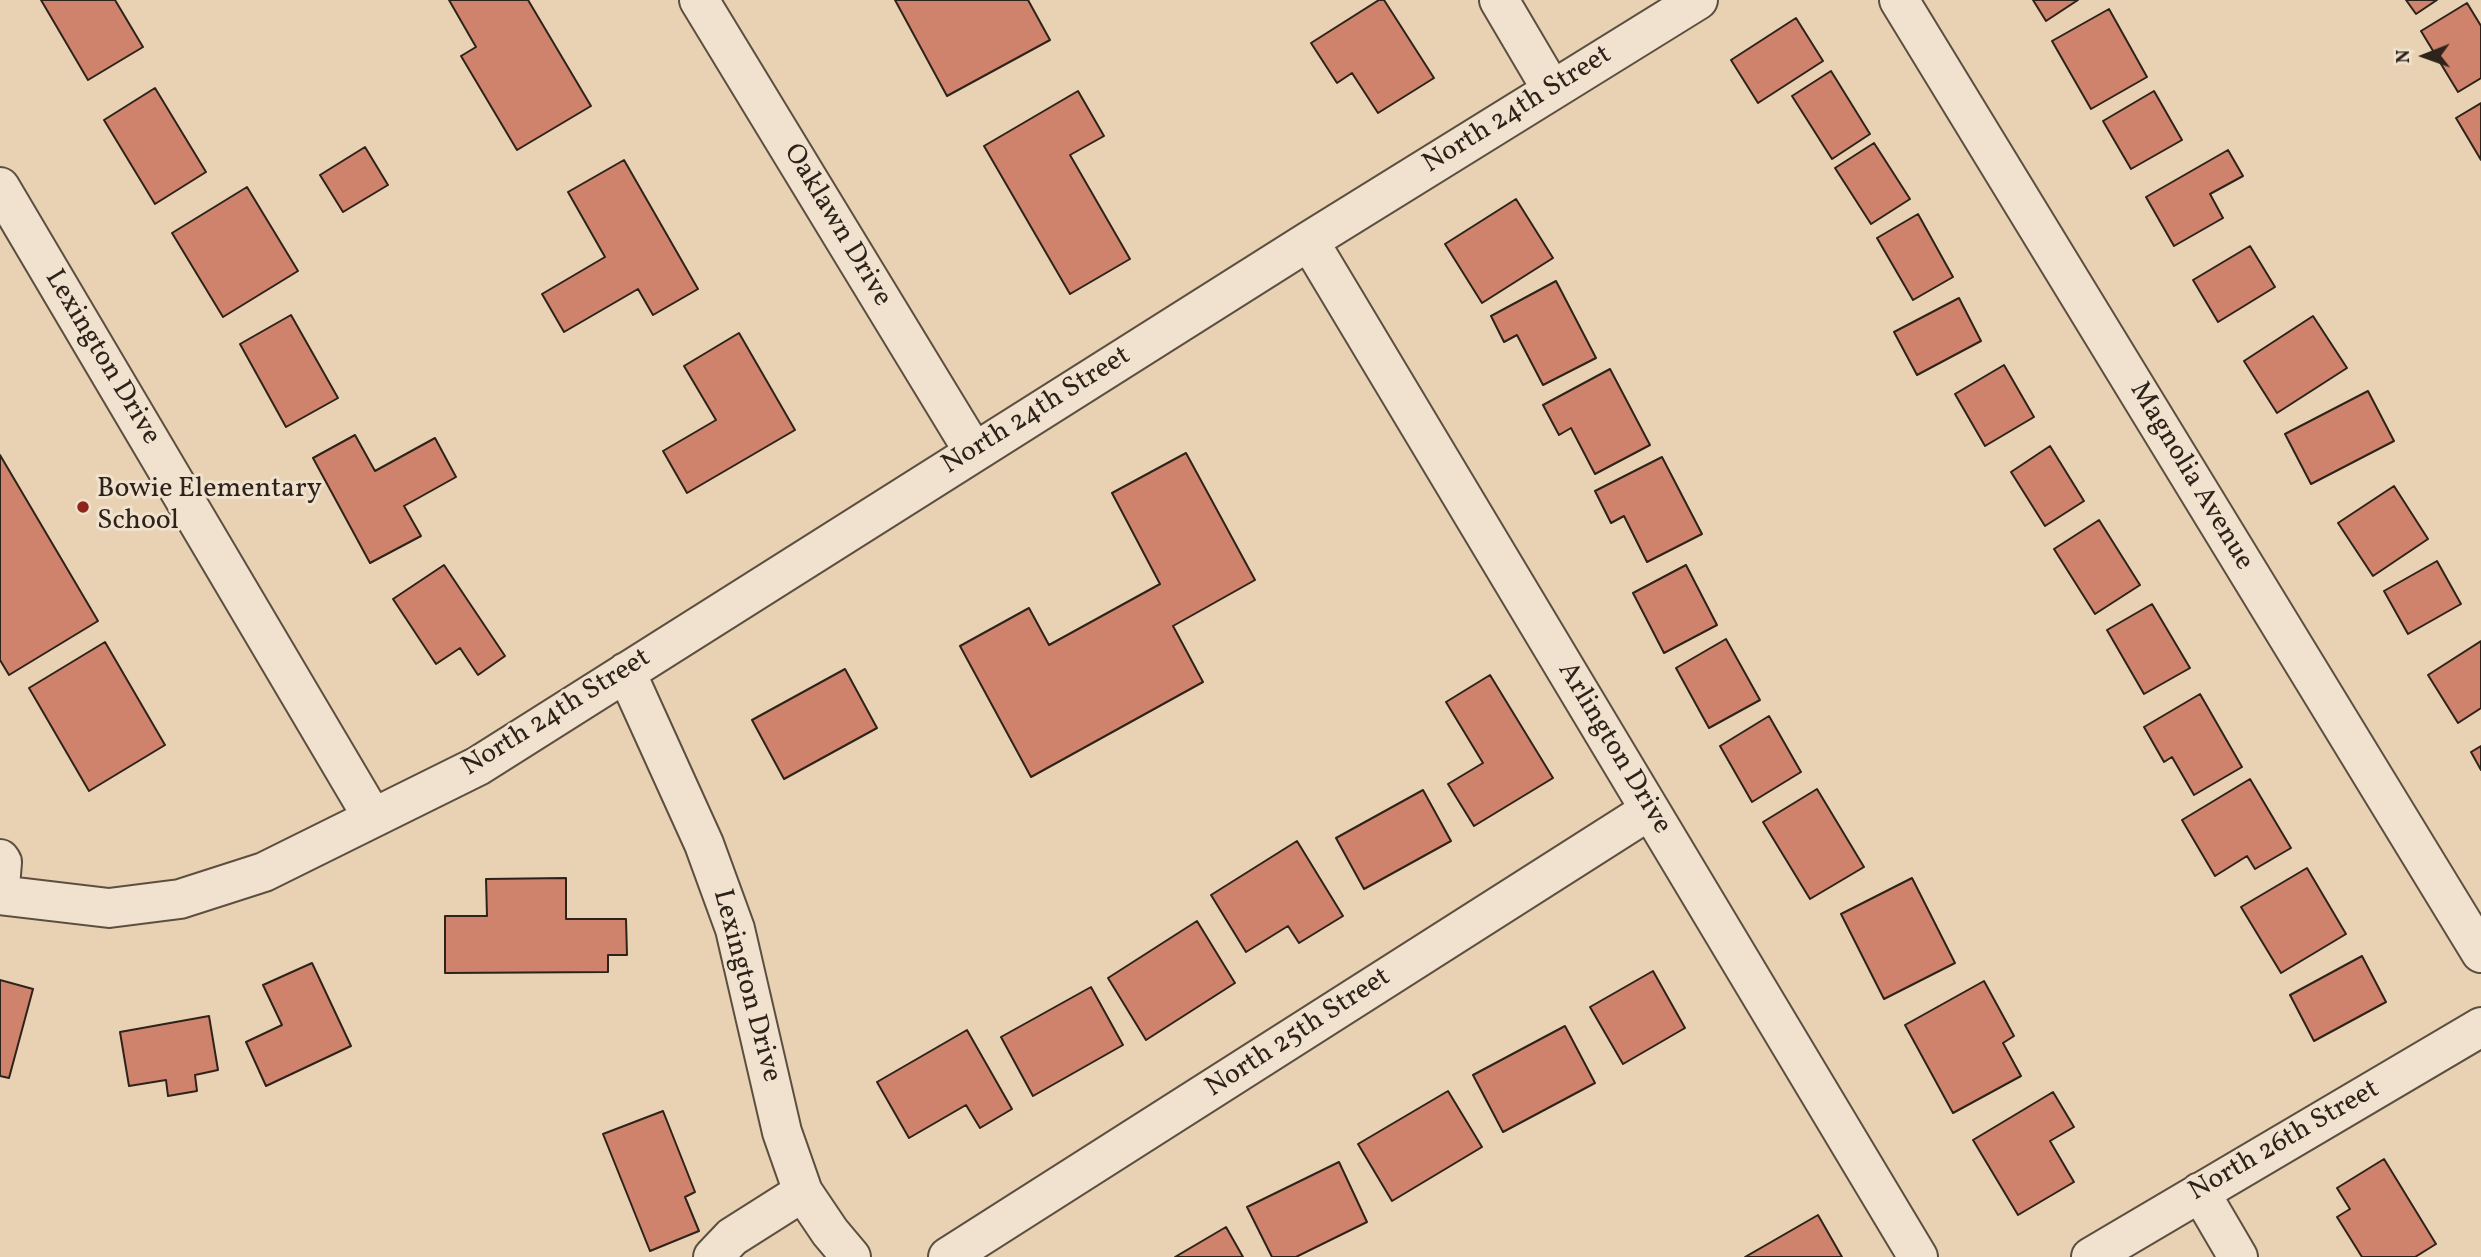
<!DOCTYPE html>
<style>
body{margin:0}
#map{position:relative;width:2481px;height:1257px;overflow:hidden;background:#e8d2b3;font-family:Vollkorn,serif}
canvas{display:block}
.north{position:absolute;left:2390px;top:21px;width:70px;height:70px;-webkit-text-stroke:5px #f0e2ce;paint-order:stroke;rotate:269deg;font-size:19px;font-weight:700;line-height:28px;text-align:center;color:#2d231a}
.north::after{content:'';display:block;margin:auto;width:24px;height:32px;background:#2d231a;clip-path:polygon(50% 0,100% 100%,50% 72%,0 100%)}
</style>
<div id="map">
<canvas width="2481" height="1257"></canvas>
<div class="north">N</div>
</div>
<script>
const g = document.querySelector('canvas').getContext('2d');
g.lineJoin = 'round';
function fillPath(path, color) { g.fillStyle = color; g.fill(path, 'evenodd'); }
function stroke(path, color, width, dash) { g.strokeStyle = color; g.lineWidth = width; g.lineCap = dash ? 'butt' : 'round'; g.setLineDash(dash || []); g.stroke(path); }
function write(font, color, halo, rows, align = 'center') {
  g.font = font + ' Vollkorn,serif'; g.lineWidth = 6; g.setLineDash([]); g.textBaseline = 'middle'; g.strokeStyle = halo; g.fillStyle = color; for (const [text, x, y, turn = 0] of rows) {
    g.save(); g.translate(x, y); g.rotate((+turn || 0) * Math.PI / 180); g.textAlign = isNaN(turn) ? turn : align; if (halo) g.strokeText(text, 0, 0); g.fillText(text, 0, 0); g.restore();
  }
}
const building = new Path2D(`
 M41,0H115L143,47L88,80Z
 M449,0H528L591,106L517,150L461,56L476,47Z
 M895,0H1028L1050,40L947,96Z
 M1379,0H1384L1434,78L1378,113L1352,73L1337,83L1311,43Z
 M2033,0H2078L2046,21Z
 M2406,0H2437L2416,14Z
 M2467,3L2481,26V78L2458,92L2421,31Z
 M2109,9L2147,77L2091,109L2052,41Z
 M1796,18L1823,61L1758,103L1731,60Z
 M1831,71L1870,134L1832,159L1792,96Z
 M155,88L206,172L155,204L104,120Z
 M1078,91L1104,136L1070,155L1130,259L1070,294L984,146Z
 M2154,91L2182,140L2131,169L2103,121Z
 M2481,103V160L2456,118Z
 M1874,143L1910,199L1871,224L1835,168Z
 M365,147L388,185L343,212L320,175Z
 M2228,150L2243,176L2210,194L2223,218L2174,246L2146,197Z
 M624,160L698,289L653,315L638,289L564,332L542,294L605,257L568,192Z
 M247,187L298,271L223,317L172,233Z
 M1516,199L1553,258L1482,303L1445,244Z
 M1918,214L1953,277L1913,300L1877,238Z
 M2250,246L2275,287L2218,322L2193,280Z
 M1556,281L1596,358L1543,385L1517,335L1504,342L1491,316Z
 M1959,298L1981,341L1917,375L1894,332Z
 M291,315L338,398L286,427L240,344Z
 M2313,316L2347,368L2277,413L2244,361Z
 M739,333L795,430L687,493L663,451L716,420L684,366Z
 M2004,365L2034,417L1985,446L1955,394Z
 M1610,369L1650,445L1595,474L1571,428L1559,435L1543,405Z
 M2368,391L2394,441L2311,484L2285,434Z
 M355,435L375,471L435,438L456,477L404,506L421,536L370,563L313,458Z
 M2050,446L2084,501L2045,526L2011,472Z
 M1186,453L1255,580L1173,626L1203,682L1031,777L960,646L1029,608L1049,645L1160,584L1112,493Z
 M0,455L98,621L9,675L0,660Z
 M1662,457L1702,534L1647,562L1624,516L1611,523L1595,491Z
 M2394,486L2428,539L2373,576L2338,523Z
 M2099,520L2140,585L2095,614L2054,549Z
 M2437,561L2461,604L2408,634L2384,591Z
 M444,565L505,656L478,675L460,648L436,664L393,599Z
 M1686,565L1717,625L1664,653L1633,593Z
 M2152,604L2190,668L2144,694L2107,630Z
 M1726,639L1760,700L1709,728L1676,668Z
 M2481,641V708L2458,723L2428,675Z
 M105,642L165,745L89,791L29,688Z
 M845,669L877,728L784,779L752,720Z
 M1490,675L1553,778L1474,826L1448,784L1483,763L1446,702Z
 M2200,694L2242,767L2194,795L2172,757L2164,762L2144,727Z
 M1769,716L1801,772L1752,802L1720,746Z
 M2481,746V770L2471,752Z
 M2250,779L2291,848L2255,869L2247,856L2215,876L2182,820Z
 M1817,789L1864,867L1810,899L1763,822Z
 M1423,790L1451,841L1364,889L1336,838Z
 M1297,841L1343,916L1299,943L1288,926L1246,952L1211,895Z
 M2307,868L2346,934L2281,973L2241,907Z
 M566,878V919H626L627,955H608V972L445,973V916H487L486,879Z
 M1912,878L1955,963L1884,999L1841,914Z
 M1197,921L1235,983L1146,1040L1108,978Z
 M2362,956L2386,1002L2314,1041L2290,995Z
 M312,963L351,1046L266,1086L246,1042L282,1025L263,985Z
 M1653,971L1685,1028L1623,1064L1590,1007Z
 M0,980L33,989L9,1078L0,1076Z
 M1984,981L2014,1036L2003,1043L2021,1076L1953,1113L1905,1025Z
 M1091,987L1123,1045L1033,1096L1001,1037Z
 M209,1016L218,1070L195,1075L197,1091L168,1096L166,1080L129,1086L120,1032Z
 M1565,1026L1595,1083L1503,1132L1473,1075Z
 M967,1030L1012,1109L980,1128L966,1105L909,1138L877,1082Z
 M1448,1091L1482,1147L1392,1201L1358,1144Z
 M2053,1092L2074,1127L2050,1141L2074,1182L2018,1215L1973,1140Z
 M663,1111L695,1192L685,1197L699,1231L650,1251L603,1134Z
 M2384,1159L2436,1244L2415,1257H2362L2337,1217L2350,1209L2337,1188Z
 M1339,1162L1367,1222L1296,1257H1272L1247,1207Z
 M1818,1215L1842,1257H1745Z
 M1226,1227L1243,1257H1175Z`);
fillPath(building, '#d0836c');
stroke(building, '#2d231a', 2);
const minor = new Path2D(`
 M699,0L974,452
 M1499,0L1552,90
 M1899,0L2481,953
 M0,187L373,818
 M1309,241L1918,1257
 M626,672L704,844L735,929L782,1132L803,1192L830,1232L851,1257
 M0,859L2,862L0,887
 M0,895L109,908L180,899L264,872L478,766L1309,241L1698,0
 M2200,1192L2238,1257
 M713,1257L732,1237L803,1192
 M948,1257L1650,810
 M2091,1257L2481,1027`);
stroke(minor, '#5c4f40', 42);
stroke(minor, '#f0e2ce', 38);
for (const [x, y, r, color] of [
 [83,507,7,"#8f2418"]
]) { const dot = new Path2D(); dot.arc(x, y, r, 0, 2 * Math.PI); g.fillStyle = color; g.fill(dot); stroke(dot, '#f0e2ce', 2.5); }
write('28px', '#2d231a', '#f0e2ce', [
 ["North 24th Street",1518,111,-32],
 ["Oaklawn Drive",836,226,59],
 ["Lexington Drive",101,358,59],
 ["North 24th Street",1037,412,-32],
 ["Magnolia Avenue",2190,477,59],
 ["North 24th Street",557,714,-32],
 ["Arlington Drive",1613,749,59],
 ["Lexington Drive",745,986,75],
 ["North 25th Street",1299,1034,-33],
 ["North 26th Street",2285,1142,-30]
]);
write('28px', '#2d231a', '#f0e2ce', [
 ["Bowie Elementary",97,491],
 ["School",97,523]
], 'left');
</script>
